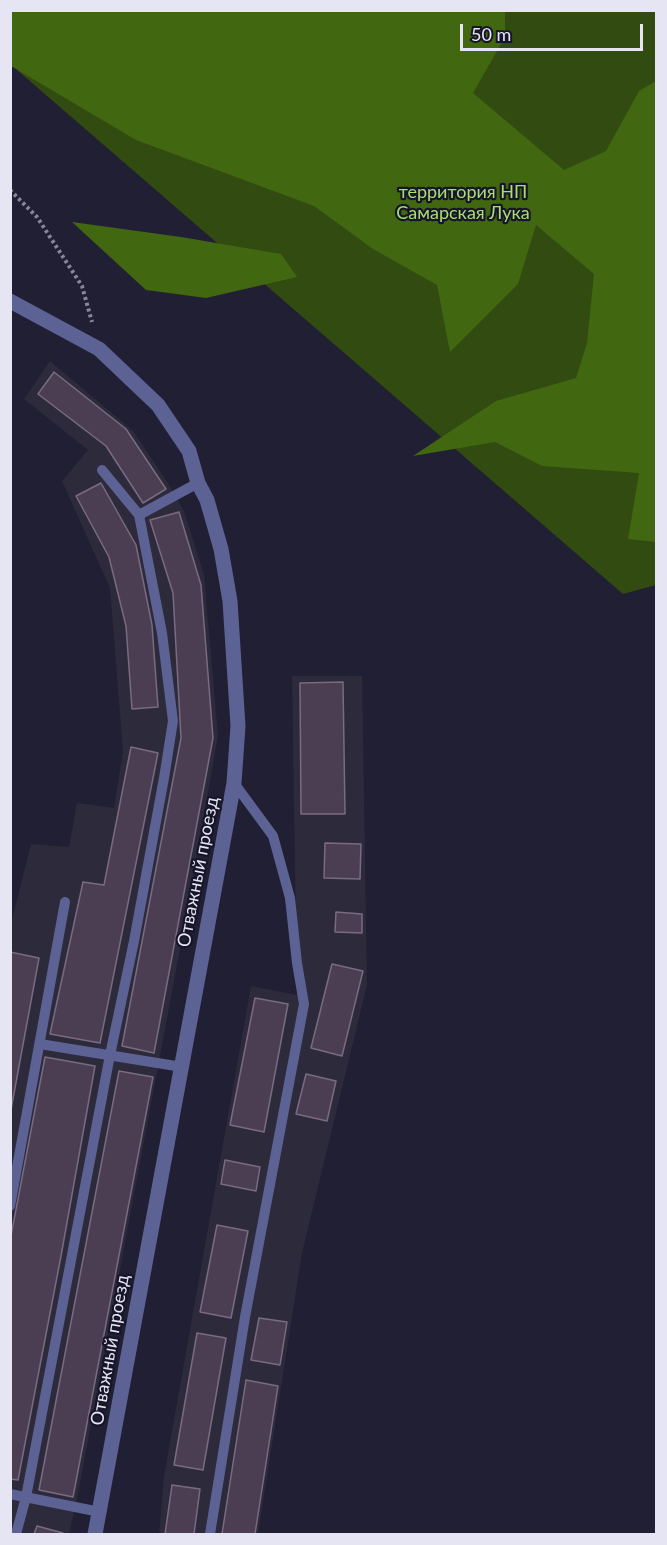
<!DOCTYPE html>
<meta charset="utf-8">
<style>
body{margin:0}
#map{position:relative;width:667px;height:1545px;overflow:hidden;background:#201f33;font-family:Lato,sans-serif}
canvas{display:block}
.frame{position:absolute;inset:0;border:12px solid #e5e5f3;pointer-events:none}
.scale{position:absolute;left:460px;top:24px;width:183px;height:27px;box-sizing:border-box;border:3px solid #e5e5f3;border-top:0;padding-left:8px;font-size:18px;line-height:21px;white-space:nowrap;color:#e5e5f3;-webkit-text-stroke:4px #171529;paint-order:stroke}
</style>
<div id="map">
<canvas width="667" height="1545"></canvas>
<div class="frame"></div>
<div class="scale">50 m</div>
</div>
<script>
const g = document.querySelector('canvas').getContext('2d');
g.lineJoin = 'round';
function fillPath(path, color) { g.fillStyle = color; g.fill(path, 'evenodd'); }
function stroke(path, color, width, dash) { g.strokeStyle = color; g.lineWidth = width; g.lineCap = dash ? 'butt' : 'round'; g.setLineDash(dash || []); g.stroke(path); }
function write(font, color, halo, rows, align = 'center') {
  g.font = font + ' Lato,sans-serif'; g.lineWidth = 4.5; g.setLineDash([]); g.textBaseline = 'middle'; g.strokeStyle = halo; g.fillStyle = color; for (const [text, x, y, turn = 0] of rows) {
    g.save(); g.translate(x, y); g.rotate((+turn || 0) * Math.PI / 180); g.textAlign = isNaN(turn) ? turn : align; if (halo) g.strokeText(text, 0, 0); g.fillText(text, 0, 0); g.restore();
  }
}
fillPath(new Path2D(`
 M50,361L133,431L168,483L184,511L204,575L218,736L185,922L78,1494L69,1534H11V924L31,844L69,847L77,803L114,808L123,751L110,588L62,481L88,450L24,399Z
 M292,676H362L367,985L302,1253L258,1534H159L164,1476L251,986L297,995Z`), '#2d2a3b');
fillPath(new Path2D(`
 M11,11H656V585L623,594L17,70L11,52Z`), '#314b10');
fillPath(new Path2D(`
 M10,11H505V37L473,93L564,170L606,151L639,91L656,81V542L628,539L639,473L542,466L495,442L413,456L496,401L576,378L587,343L594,274L536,225L518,284L450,352L437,285L373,249L314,206L136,140L11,66Z
 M72,222L181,237L281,254L297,277L206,298L146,290Z`), '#426711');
const building = new Path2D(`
 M54,372L126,429L166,489L143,503L106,446L38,394Z
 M101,483L136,545L152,625L158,707L132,709L126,626L109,557L76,496Z
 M179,512L201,585L213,738L154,1053L122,1046L181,738L173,593L150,520Z
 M343,682L345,814H301L300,683Z
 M131,747L158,753L100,1043L50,1034L83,882L104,885Z
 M325,843L361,844L360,879L324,878Z
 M336,912L362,914V933L335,932Z
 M10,952L39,958L10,1115Z
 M332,964L363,971L342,1056L311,1048Z
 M255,998L288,1004L264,1132L230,1125Z
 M45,1057L95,1066L61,1256L18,1480L10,1479V1241Z
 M119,1071L153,1077L73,1497L39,1490Z
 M306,1074L336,1081L327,1121L296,1114Z
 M225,1160L260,1167L256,1191L221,1184Z
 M217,1225L248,1231L231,1318L200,1312Z
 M259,1318L287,1322L280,1365L251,1360Z
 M197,1333L226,1338L203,1470L174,1465Z
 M246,1380L278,1386L255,1534H222Z
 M172,1485L200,1489L194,1534H165Z
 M37,1526L63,1533V1534H34Z`);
fillPath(building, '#4b3e53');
stroke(building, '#796b82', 1.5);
stroke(new Path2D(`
 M10,190L37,217L82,286L92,322`), '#878797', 4, [3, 3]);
stroke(new Path2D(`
 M139,515L198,483
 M40,1044L182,1067
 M10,1206L65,902
 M10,1494L100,1512
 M16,1534L26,1497L110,1055L134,941L164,778L173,721L162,633L139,515L102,470
 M210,1534L245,1317L304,1004L297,963L290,898L273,836L234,783`), '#5d6295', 10);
stroke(new Path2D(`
 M10,301L99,349L158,405L189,451L198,483L207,500L221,549L230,601L238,726L234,783L95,1534`), '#5d6295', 15);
write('18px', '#a9de73', '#171529', [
 ["территория НП",463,192],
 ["Самарская Лука",463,213]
]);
write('18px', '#e5e5f3', '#171529', [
 ["Отважный проезд",198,872,-79],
 ["Отважный проезд",110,1350,-80]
]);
</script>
